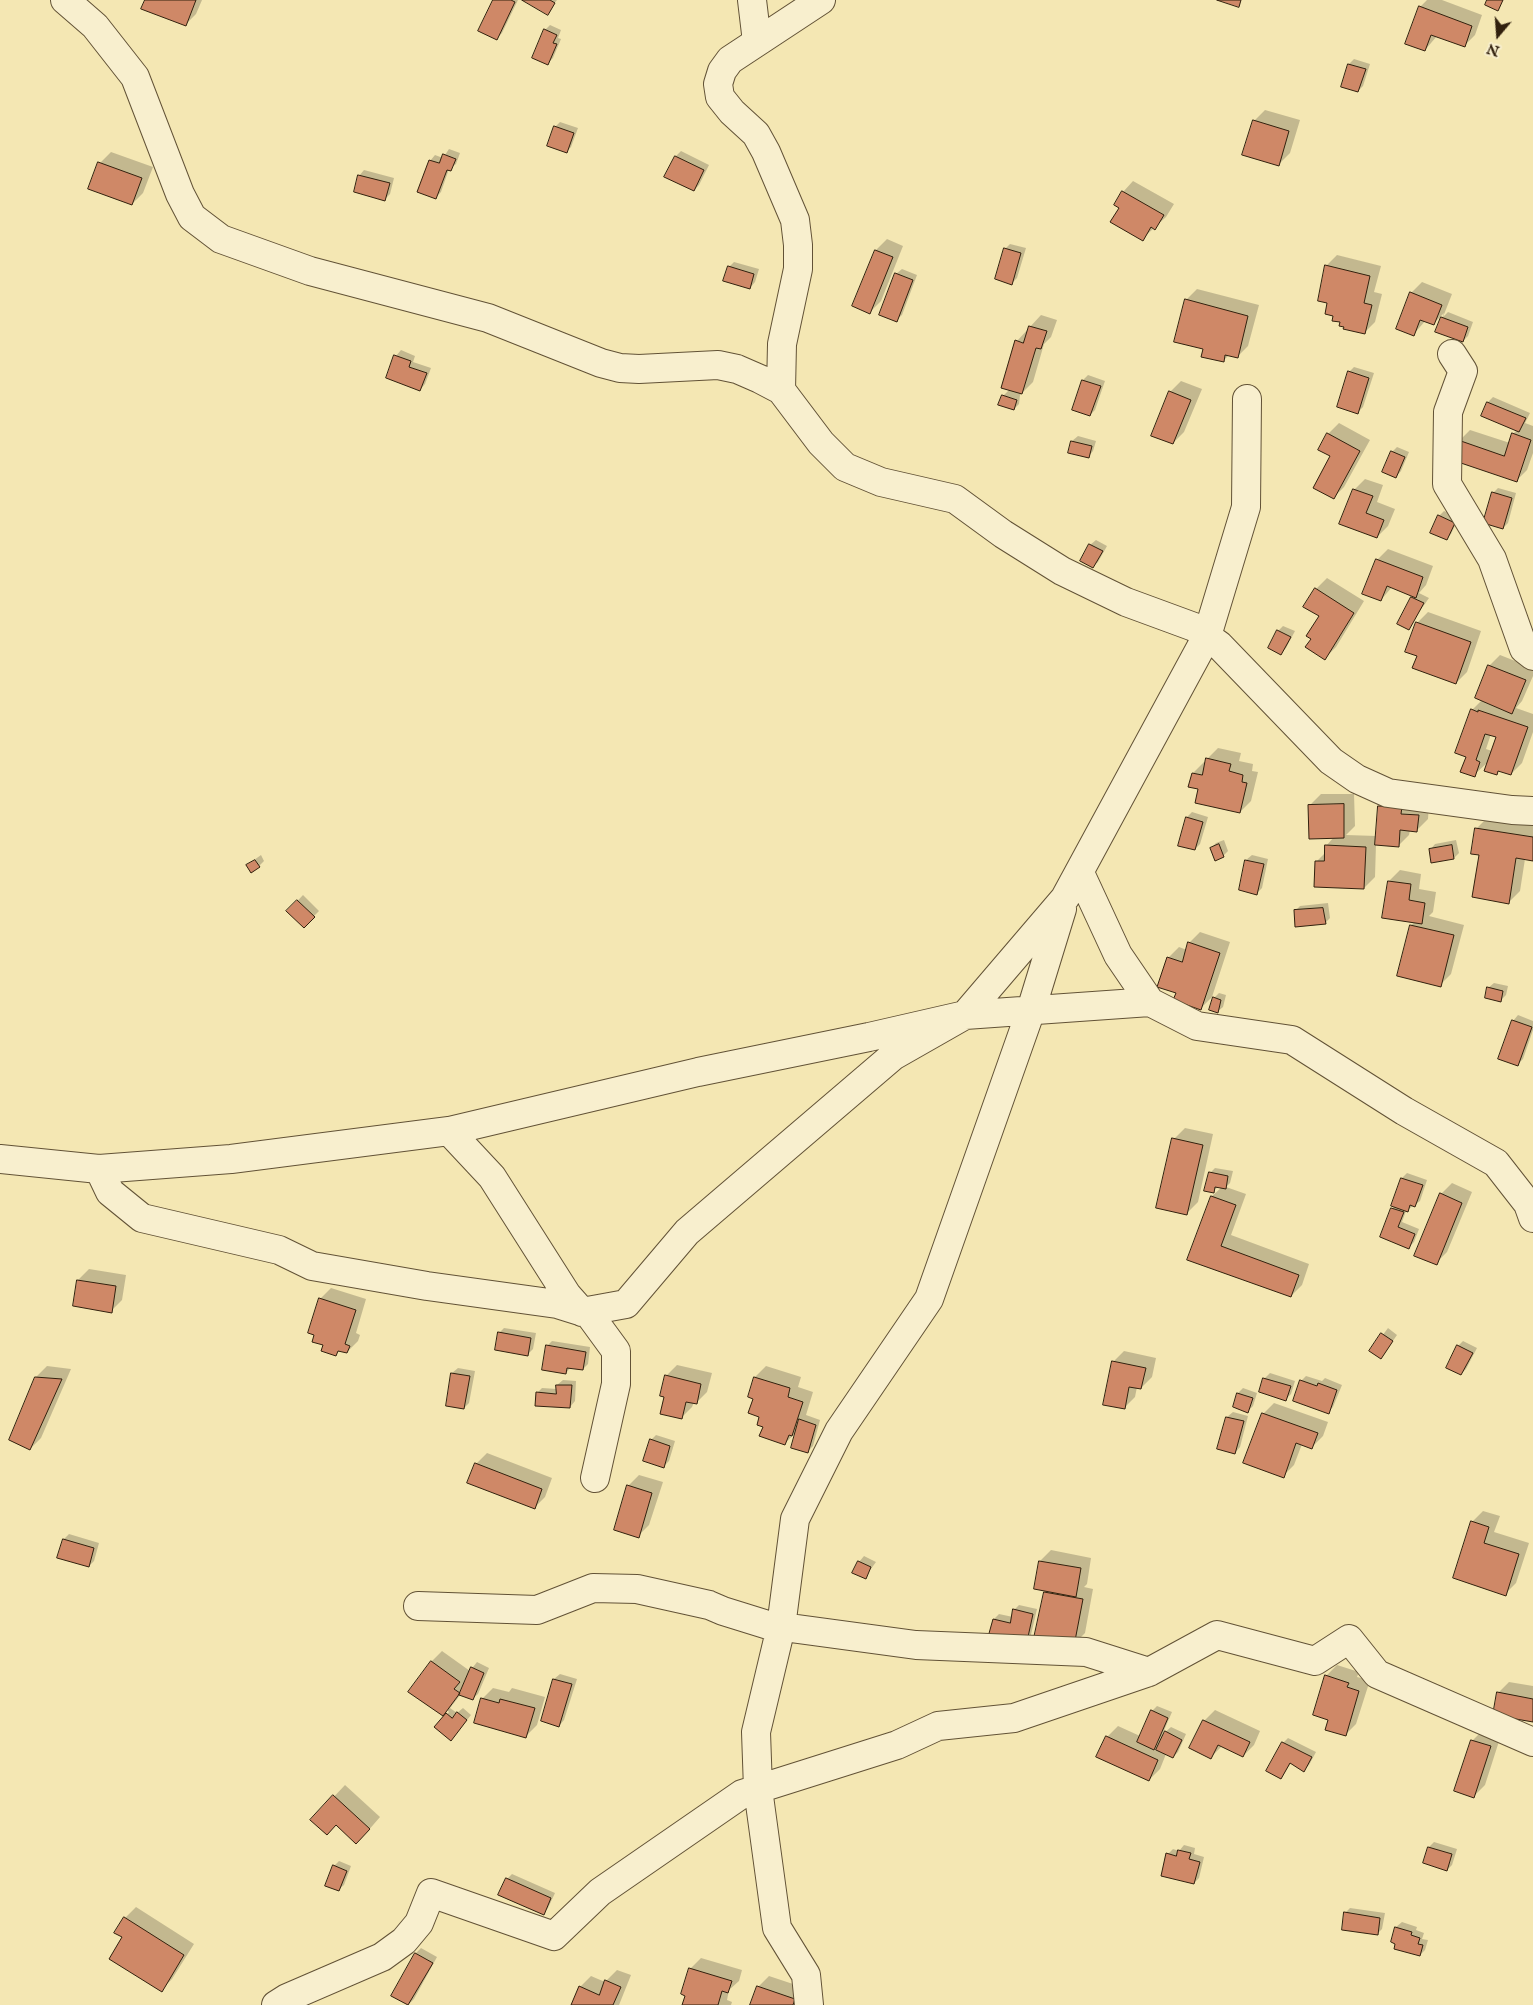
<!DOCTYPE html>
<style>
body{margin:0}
#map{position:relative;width:1533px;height:2005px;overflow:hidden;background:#f4e7b3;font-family:"IM FELL English",serif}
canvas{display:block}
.north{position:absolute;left:1473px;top:10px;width:50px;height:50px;-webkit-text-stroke:4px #f8efce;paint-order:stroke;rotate:198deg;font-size:14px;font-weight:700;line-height:20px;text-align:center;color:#31200d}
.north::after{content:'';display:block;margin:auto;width:18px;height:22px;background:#31200d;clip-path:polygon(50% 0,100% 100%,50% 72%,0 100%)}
</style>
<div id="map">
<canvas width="1533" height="2005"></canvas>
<div class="north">N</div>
</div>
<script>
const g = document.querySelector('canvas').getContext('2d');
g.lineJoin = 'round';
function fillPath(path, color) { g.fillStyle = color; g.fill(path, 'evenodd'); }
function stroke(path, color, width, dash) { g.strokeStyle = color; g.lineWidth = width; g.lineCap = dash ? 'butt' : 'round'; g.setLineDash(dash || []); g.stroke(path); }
fillPath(new Path2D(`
 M146,0H202L196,14L185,25Z
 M494,0H518L502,33L497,38Z
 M525,0H557L547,13Z
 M1427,0H1442L1482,15L1475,35L1464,46L1437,36L1425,50L1420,7Z
 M550,25L561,30L558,38L561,39L553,58L548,63L545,30Z
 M1354,59L1370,64L1363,86L1358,91L1342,86L1349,64Z
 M1265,110L1300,120L1290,153L1279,164L1254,121Z
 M560,122L578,128L571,147L566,152L555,127Z
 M449,149L460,153L456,164L449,169L441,192L436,197L430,161L435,155L443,158Z
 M681,151L709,165L699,185L694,190L676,156Z
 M111,152L153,167L143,193L132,204L90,189L100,163Z
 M364,170L394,178L390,194L385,199L359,176Z
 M1133,181L1174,204L1166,217L1142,239L1120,207L1123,192Z
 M887,239L903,246L881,301L870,312L854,305L876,250Z
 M1010,244L1026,248L1017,278L1012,283L1005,249Z
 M1337,255L1381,266L1374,292L1382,294L1375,322L1364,333L1341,321L1334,315L1326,266Z
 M734,262L759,269L755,282L750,288L729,267Z
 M902,269L917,275L902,315L896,320V274Z
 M1422,282L1452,294L1443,317L1448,312L1473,322L1468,336L1463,341L1437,331L1444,313L1434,323L1426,320L1413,335L1411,293Z
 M1197,289L1259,305L1248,346L1237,357L1229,355L1223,361L1204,348L1186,300Z
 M1041,315L1057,320L1051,337L1044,344L1033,382L1020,395L1019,404L1014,409L1003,396L1010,389L1017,341Z
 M401,350L415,356L413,362L431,368L425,384L420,390L396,356Z
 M1354,367L1374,373L1363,407L1358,412L1349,372Z
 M1088,375L1105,381L1095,410L1090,415L1083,380Z
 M1181,381L1202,389L1184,432L1173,443L1170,392Z
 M1493,397L1530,413L1525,423L1533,426V453L1527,470L1516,481L1459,441L1470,430L1510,443L1513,434L1517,430L1482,415L1488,402Z
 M1339,423L1370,440L1344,487L1333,498L1332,456L1320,449L1328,434Z
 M1078,436L1096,441L1093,451L1088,457L1069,452L1072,441Z
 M1397,447L1409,452L1401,471L1396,477L1392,452Z
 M1365,479L1383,485L1377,502L1395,509L1388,526L1377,537L1354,490Z
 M1498,488L1516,493L1508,523L1503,528L1493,493Z
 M1444,511L1459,517L1451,534L1446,539L1439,516Z
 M1096,540L1107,546L1098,562L1092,567L1090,545Z
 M1388,549L1433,566L1426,585L1419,593L1429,598L1408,628L1412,598L1414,596L1392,587L1381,600L1377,560Z
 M1327,578L1364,601L1336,647L1325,658L1312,638L1320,615L1316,589Z
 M1428,612L1481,631L1467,672L1456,683L1418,656L1417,623Z
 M1283,626L1295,631L1286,648L1281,653L1278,631Z
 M1500,655L1533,668V676L1522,701L1516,708L1533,714V732L1522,763L1511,774L1500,770L1496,774L1489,761L1474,775L1467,756L1472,710L1482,700L1489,666ZM1491,734L1497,736L1492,751L1486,749Z
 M1218,748L1241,753L1239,761L1253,764L1252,771L1258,772L1251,801L1240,812L1200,788L1193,773L1204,762L1206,763L1207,759Z
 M1321,794H1354L1355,826L1346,835L1377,836L1379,806L1390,795L1429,804L1428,819L1417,830H1410L1409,835L1398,846L1376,844L1375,877L1364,888L1316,862L1326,852V846L1334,837L1310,805Z
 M1192,812L1208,817L1200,844L1195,849L1179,845L1187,817Z
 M1487,818L1533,825V860L1525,859L1520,891L1509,902L1480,854L1476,829Z
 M1224,840L1228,851L1223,856L1211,848L1216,843Z
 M1456,840L1459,853L1454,858L1430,850L1435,844Z
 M261,855L264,861L259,866L247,865Z
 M1252,855L1268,859L1262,888L1257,893L1246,860Z
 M1400,870L1421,874L1419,889L1436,892L1433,912L1429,916L1464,925L1451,974L1440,985L1399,975L1411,925L1415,922L1389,881Z
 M303,895L319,911L304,926L288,911Z
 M1328,903L1330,918L1325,923L1295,911L1300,906Z
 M1200,932L1230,942L1212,997L1201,1008L1177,992L1168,958L1179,947L1187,950L1189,943Z
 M1494,983L1508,986L1506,995L1500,1001L1488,988Z
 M1219,993L1226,995L1223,1007L1217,1012L1214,998Z
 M1518,1015L1533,1021V1030L1523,1059L1517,1065L1513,1021Z
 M1185,1128L1213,1134L1198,1202L1187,1213L1174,1139Z
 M1215,1168L1233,1171L1230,1183L1226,1187L1246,1194L1231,1235L1309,1264L1302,1285L1291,1296L1189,1259L1212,1196L1222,1187H1218L1213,1191L1210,1173Z
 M1407,1173L1427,1180L1420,1201L1406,1211L1402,1222L1419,1229L1414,1242L1409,1247L1382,1237L1394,1206L1402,1178Z
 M1452,1183L1472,1192L1447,1252L1436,1263L1441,1194Z
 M89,1269L126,1275L122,1300L111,1311L74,1305L78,1280Z
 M331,1288L366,1299L356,1333L360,1335L358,1341L347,1352L340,1350L336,1354L324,1344L320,1299Z
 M504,1328L536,1333L533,1349L528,1354L499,1333Z
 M1388,1328L1397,1335L1381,1358L1371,1351Z
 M552,1341L590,1347L588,1364L583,1369L571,1367L566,1373L547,1346Z
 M1463,1341L1477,1348L1466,1369L1461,1374L1458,1346Z
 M1124,1351L1156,1358L1152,1377L1141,1388L1137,1387L1135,1397L1124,1408L1113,1362Z
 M677,1365L712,1373L707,1392L696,1403L694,1402L692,1407L681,1418L665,1396L666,1376Z
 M47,1366L71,1369L41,1438L30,1449L36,1377Z
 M766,1366L801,1377L798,1387L813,1392L806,1415L820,1420L813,1446L807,1452L797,1432L785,1443L764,1426L755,1398L749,1396L755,1377Z
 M458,1368L475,1371L469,1403L464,1408L452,1373Z
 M1270,1373L1295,1381L1291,1394L1286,1399L1264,1379Z
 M1306,1376L1322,1381L1325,1378L1342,1385L1333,1407L1328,1412L1301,1381Z
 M563,1380L576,1381L575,1401L570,1407L537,1393L542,1388L557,1389V1385Z
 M1243,1388L1257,1393L1253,1406L1248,1411L1238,1393Z
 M1274,1403L1328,1422L1323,1436L1312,1447L1302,1444L1294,1465L1283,1476L1263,1414Z
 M1233,1412L1248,1416L1240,1447L1235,1453L1219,1448L1227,1417Z
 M656,1435L675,1441L669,1461L664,1466L651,1440Z
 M487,1453L552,1478L545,1497L534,1508L476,1464Z
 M639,1475L663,1482L649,1525L638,1536L628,1486Z
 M1483,1511L1500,1516L1494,1532L1529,1543L1516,1583L1505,1594L1472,1522Z
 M69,1534L99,1543L94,1561L89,1566L59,1557L64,1539Z
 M1051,1550L1091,1558L1087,1584L1084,1587L1093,1589L1085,1633L1074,1644L1036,1637L1045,1590L1040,1561Z
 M864,1556L876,1562L865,1577L859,1562Z
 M1019,1605L1037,1609L1030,1639L994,1619L999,1614L1013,1617L1014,1610Z
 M442,1651L470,1671L477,1662L489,1668L478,1694L472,1699L461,1694L450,1708L457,1713L463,1708L471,1715L456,1734L436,1727L449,1712L447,1710L443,1715L431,1662Z
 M1337,1665L1359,1672L1357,1677L1370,1680L1356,1724L1345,1735L1329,1719L1326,1676Z
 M560,1674L577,1679L564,1720L559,1726L542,1720L554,1679Z
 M1509,1682L1533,1686V1721L1498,1693Z
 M493,1688L509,1692L512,1688L545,1697L537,1725L526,1736L482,1699Z
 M1157,1706L1172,1712L1162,1735L1171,1727L1186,1734L1178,1752L1173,1757L1166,1754L1160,1769L1149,1780L1107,1737L1118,1726L1140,1736L1152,1711Z
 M1215,1710L1260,1731L1254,1745L1243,1756L1222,1746L1211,1757L1204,1721Z
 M1483,1730L1501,1735L1485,1785L1474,1796L1472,1741Z
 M1288,1738L1316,1752L1309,1765L1304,1770L1291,1763L1281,1778L1283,1743Z
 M345,1785L380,1817L367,1832L312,1820Z
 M1434,1842L1457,1849L1452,1865L1447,1870L1429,1847Z
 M1184,1845L1195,1848L1194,1854L1204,1857L1199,1878L1194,1883L1168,1854L1173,1849L1179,1851Z
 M339,1861L351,1866L344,1885L338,1890L334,1866Z
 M512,1874L555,1893L548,1908L543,1914L507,1879Z
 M136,1907L194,1944L172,1979L161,1990L124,1937L125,1918Z
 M1350,1908L1385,1913L1382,1929L1377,1934L1345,1913Z
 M1402,1922L1417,1927L1416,1930L1424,1933L1422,1939L1428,1940L1425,1950L1420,1955L1392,1941L1396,1927Z
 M421,1948L437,1957L414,1999L409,2004L393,1995L416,1953Z
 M701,1958L742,1970L739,1981L729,1990L727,2000L732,2002L731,2005H683L690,1969Z
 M617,1970L631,1975L619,2005H572L580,1987L591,1976L605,1982Z
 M769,1976L805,1988L797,2005H751L758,1987Z`), '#0003');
const building = new Path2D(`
 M145,0H196L186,26L141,9Z
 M493,0H511L515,2L497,40L478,31Z
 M522,0H550L555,3L548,15Z
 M1217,0H1241L1239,7Z
 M1487,0H1503L1498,11L1485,5Z
 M1419,6L1472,26L1465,47L1431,35L1425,51L1405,44Z
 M544,29L557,35L553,43L557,44L548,65L532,58Z
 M1348,64L1366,69L1358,92L1341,87Z
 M1253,120L1289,131L1279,166L1242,155Z
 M554,126L574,133L567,153L547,146Z
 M443,154L456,159L451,171L447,170L436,199L417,192L429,160L439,163Z
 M675,156L704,170L694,191L664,177Z
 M98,162L142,178L132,205L88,189Z
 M358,175L390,183L385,201L354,192Z
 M1122,191L1164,215L1155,230L1151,227L1143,241L1110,222L1119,208L1114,205Z
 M1004,248L1021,253L1012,285L995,279Z
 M875,250L893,257L870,314L852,306Z
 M1325,265L1370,276L1364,303L1372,305L1365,334L1343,329L1344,327L1339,326L1340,322L1332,321L1333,316L1325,314L1327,303L1318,301Z
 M728,266L754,274L750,289L723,281Z
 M895,273L913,280L897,322L879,315Z
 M1410,292L1442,305L1434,325L1420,320L1414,336L1396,329Z
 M1185,299L1248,316L1238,358L1225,355L1224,362L1201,357L1203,349L1174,342Z
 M1441,317L1468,327L1463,342L1435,332Z
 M1029,326L1047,331L1041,349L1036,348L1022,394L1001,388L1015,340L1023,343Z
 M394,355L411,361L409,367L427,373L420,391L386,378Z
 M1348,371L1369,378L1358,414L1337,407Z
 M1082,380L1101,386L1090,416L1072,410Z
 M1169,391L1191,400L1173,444L1151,436Z
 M1002,395L1017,400L1014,410L998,405Z
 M1487,402L1526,418L1519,432L1481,416Z
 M1327,433L1360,451L1334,499L1313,488L1330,456L1318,450Z
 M1512,433L1531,440L1517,482L1452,460L1458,440L1504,456Z
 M1071,441L1092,446L1089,458L1068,453Z
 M1391,451L1405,457L1396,478L1382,472Z
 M1353,489L1373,496L1366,513L1384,520L1377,538L1339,524Z
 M1492,492L1512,498L1503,529L1483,523Z
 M1438,515L1455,523L1447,540L1430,533Z
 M1089,544L1103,551L1093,568L1080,561Z
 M1376,559L1423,577L1416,598L1387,586L1381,601L1362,594Z
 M1315,588L1354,613L1325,660L1305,647L1311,639L1306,636L1319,616L1303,607Z
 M1411,597L1424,603L1409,630L1397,624Z
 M1416,622L1471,642L1456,684L1412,668L1417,656L1405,652Z
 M1277,630L1291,637L1281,655L1268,648Z
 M1488,665L1526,680L1512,714L1475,698Z
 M1471,709L1478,712V710L1528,727L1511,775L1498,771L1497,775L1484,771L1496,737L1485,734L1476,760L1480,762L1475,777L1460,772L1466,757L1455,753Z
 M1206,758L1231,764L1229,771L1243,775L1242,782L1247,783L1240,813L1195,803L1198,789L1188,787L1192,773L1202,775Z
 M1344,804V838L1309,839L1308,805Z
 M1378,806L1402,807L1401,814L1419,815L1417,832L1400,830L1399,847L1375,845Z
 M1186,817L1203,822L1195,850L1178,846Z
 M1475,828L1533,837V861L1516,858L1509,904L1472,897L1479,855L1471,854Z
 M1219,844L1224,857L1215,861L1210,848Z
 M1325,845L1366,847L1364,889L1314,887L1315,861H1324Z
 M1452,845L1454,859L1431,863L1429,849Z
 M255,860L260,867L251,873L246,865Z
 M1245,860L1264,864L1257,895L1239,890Z
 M1388,881L1411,884L1409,900L1425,903L1422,924L1382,918Z
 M297,900L315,917L304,928L286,911Z
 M1323,908L1326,924L1295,927L1294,910Z
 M1410,925L1454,935L1441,987L1397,976Z
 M1188,942L1220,953L1201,1010L1173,1000L1176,993L1157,987L1167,957L1182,962Z
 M1487,987L1503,991L1501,1002L1485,998Z
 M1213,997L1221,1000L1218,1013L1209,1010Z
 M1512,1020L1532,1027L1518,1066L1498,1059Z
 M1172,1138L1203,1145L1187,1215L1156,1208Z
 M1209,1172L1228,1176L1226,1189L1215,1187L1214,1193L1204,1191Z
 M1401,1178L1423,1185L1415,1207L1410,1205L1408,1212L1391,1206Z
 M1440,1193L1462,1203L1437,1265L1414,1256Z
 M1211,1196L1236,1205L1221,1246L1299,1275L1291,1297L1187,1260Z
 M1391,1208L1404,1212L1398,1227L1415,1234L1409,1249L1380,1237Z
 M77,1280L116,1286L112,1313L73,1306Z
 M319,1298L356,1310L345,1344L350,1346L347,1353L338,1351L336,1356L321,1351L323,1345L312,1342L314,1335L308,1333Z
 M498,1332L531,1338L528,1356L495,1350Z
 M1381,1333L1393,1341L1381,1359L1369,1351Z
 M546,1345L586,1352L583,1370L567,1368L566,1374L542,1370Z
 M1457,1345L1473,1353L1461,1375L1446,1368Z
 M1112,1361L1146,1368L1141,1389L1129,1387L1125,1409L1103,1405Z
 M451,1373L470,1376L464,1409L446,1406Z
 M665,1375L701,1384L697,1404L686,1402L682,1419L660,1414L664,1397L660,1396Z
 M35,1377L62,1379L30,1450L9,1440Z
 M754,1377L790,1388L788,1397L803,1402L792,1436L789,1435L785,1445L759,1436L763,1427L757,1425L759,1417L748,1413L753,1399L748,1397Z
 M1263,1378L1291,1386L1286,1401L1259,1392Z
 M1300,1380L1317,1386L1318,1383L1337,1390L1329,1414L1293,1401Z
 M556,1385H572L570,1408L535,1406L536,1392L556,1394Z
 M1237,1393L1253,1398L1248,1413L1233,1407Z
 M1262,1413L1318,1433L1312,1449L1296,1443L1284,1478L1243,1463Z
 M1226,1417L1244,1421L1235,1454L1217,1449Z
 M799,1419L816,1425L808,1453L791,1448Z
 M650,1439L670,1446L664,1468L643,1461Z
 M475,1463L542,1489L535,1509L467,1483Z
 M627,1485L652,1493L639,1538L614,1530Z
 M1471,1521L1489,1527L1484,1543L1519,1554L1506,1596L1453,1578Z
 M63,1539L94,1548L89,1567L57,1558Z
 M858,1561L871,1567L866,1579L852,1573Z
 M1039,1561L1081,1568L1076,1597L1034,1589Z
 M1044,1592L1083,1599L1074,1646L1034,1638Z
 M1013,1609L1033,1614L1026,1646L988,1637L993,1619L1010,1623Z
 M431,1661L460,1682L454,1689L460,1693L443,1716L408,1692Z
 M471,1667L484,1673L473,1700L459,1695Z
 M1325,1675L1349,1683L1347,1687L1359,1691L1346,1736L1325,1730L1328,1720L1313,1715Z
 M553,1679L572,1684L559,1727L541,1721Z
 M1497,1692L1533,1699V1722L1493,1715Z
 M481,1698L499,1703L500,1699L535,1708L526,1738L474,1723Z
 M1151,1710L1168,1718L1154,1750L1137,1742Z
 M457,1712L467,1720L451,1741L434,1727L446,1713L452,1718Z
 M1203,1720L1250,1742L1243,1757L1218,1745L1211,1759L1189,1748Z
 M1165,1731L1182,1740L1173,1758L1156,1750Z
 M1106,1736L1158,1760L1149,1781L1096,1757Z
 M1471,1740L1491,1746L1474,1798L1454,1791Z
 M1282,1742L1312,1757L1304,1772L1290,1763L1281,1779L1266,1771Z
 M333,1795L370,1829L356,1844L336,1825L327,1835L310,1820Z
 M1428,1847L1452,1854L1447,1871L1423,1863Z
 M1178,1850L1191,1853L1189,1859L1200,1862L1194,1884L1161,1876L1166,1853L1176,1856Z
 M333,1865L347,1871L339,1891L325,1886Z
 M506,1878L551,1898L544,1915L498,1895Z
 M1344,1912L1380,1918L1378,1935L1342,1930Z
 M124,1917L184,1955L162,1992L109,1959L122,1937L114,1933Z
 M1395,1927L1412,1932L1411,1935L1420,1938L1418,1944L1423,1945L1420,1956L1394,1949L1395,1944L1391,1942Z
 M415,1953L433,1963L408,2005L391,1996Z
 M689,1968L732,1981L728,1993L722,1991L718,2005H682L685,1996L681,1994Z
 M605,1980L621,1987L613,2005H571L579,1986L599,1995Z
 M757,1986L795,1999L793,2005H750Z`);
fillPath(building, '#cf8867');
stroke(building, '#31200d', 1);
const street = new Path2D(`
 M65,0L95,26L135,77L180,194L192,217L221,239L310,271L488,318L601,363L620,368L639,369L718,365L737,369L760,379L781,390L821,443L845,467L881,482L955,499L1003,534L1062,571L1126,602L1194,627L1219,645L1331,761L1357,779L1388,793L1512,810L1533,811
 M752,0L757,42
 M1452,354L1463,371L1448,412L1447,484L1492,559L1524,649L1533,656
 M781,390L782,344L798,269V245L795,220L766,152L756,134L732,112L720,97L718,84L722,71L730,60L821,0
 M1080,873L1118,955L1150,1002L1197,1026L1292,1040L1404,1111L1496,1163L1528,1204L1533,1218
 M449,1131L492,1177L567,1295L582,1312L626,1304L687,1232L893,1056L965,1015L1150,1002
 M0,1159L99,1169L231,1159L449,1131L698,1072L869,1037L965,1015L1065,898L1207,636L1246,507L1247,399
 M99,1169L110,1192L142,1218L279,1250L312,1266L427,1286L557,1304L589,1314L616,1351V1384L595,1478
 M418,1606L537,1610L593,1588L637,1589L709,1605L723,1611L768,1625L916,1645L1086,1652L1149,1672L1217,1635L1315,1661L1349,1639L1377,1674L1533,1742
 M276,2005L287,1998L382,1957L404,1941L419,1923L431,1893L554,1936L600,1892L742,1794L897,1745L938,1726L1014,1718L1149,1672
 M809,2005L806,1975L777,1928L758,1789L756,1732L781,1627L795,1519L839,1431L929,1299L1031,1010L1062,909`);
stroke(street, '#625236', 30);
stroke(street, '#f8efce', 28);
</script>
